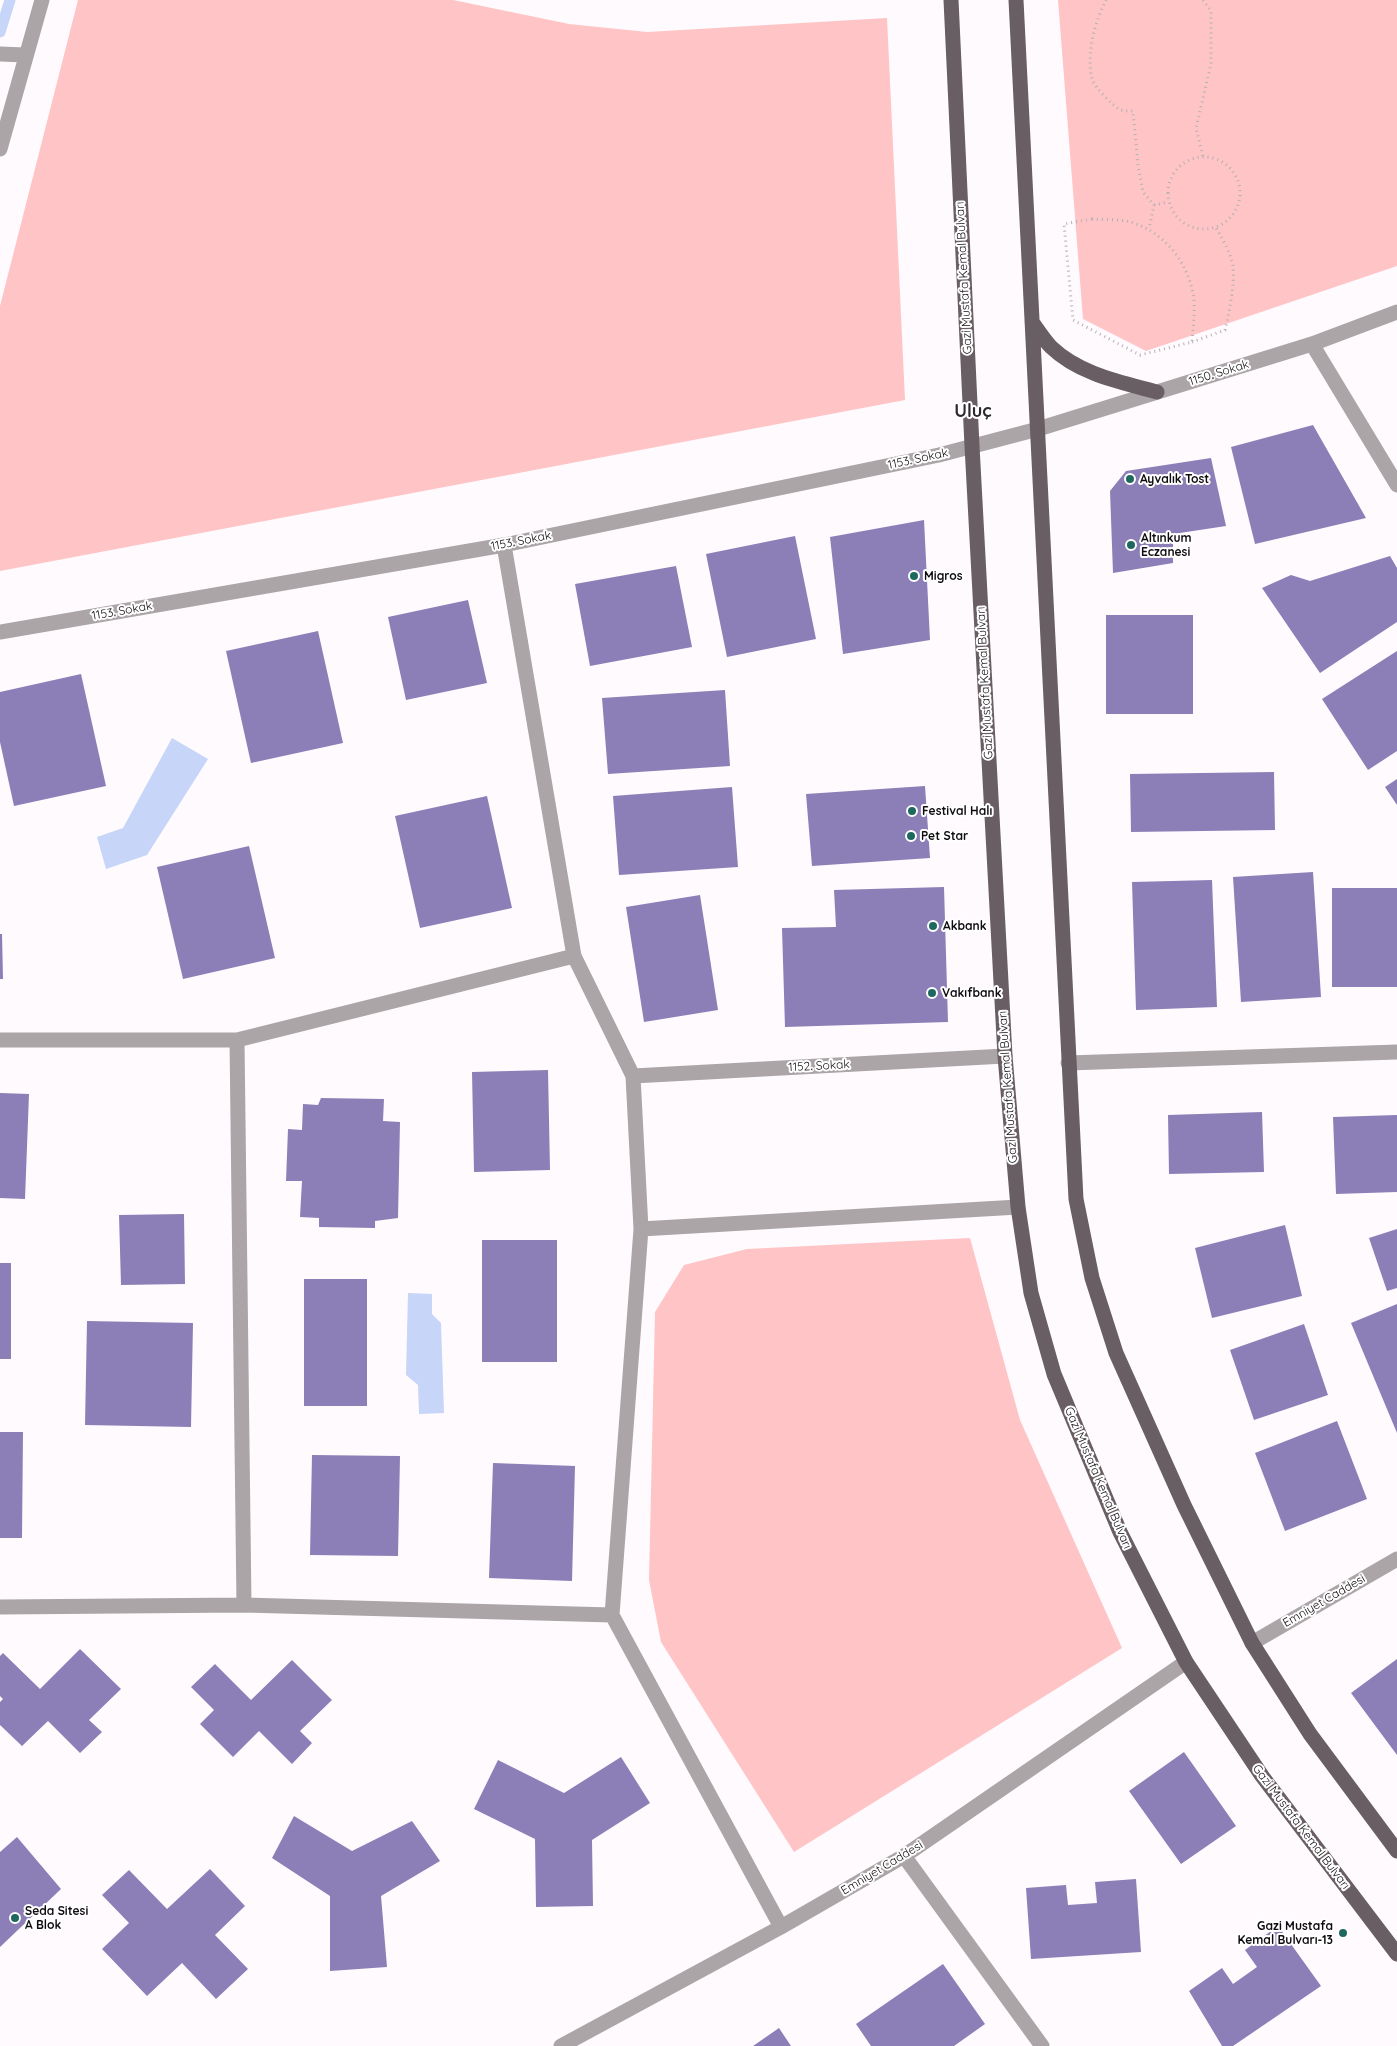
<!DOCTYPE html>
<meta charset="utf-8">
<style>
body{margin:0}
canvas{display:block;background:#fefafe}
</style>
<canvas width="1397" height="2046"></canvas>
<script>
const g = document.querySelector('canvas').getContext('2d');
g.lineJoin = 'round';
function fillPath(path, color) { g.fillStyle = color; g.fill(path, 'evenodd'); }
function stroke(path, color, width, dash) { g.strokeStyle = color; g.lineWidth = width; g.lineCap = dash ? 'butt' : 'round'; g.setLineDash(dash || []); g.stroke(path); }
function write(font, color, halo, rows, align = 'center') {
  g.font = font + ' Quicksand,sans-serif'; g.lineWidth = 4; g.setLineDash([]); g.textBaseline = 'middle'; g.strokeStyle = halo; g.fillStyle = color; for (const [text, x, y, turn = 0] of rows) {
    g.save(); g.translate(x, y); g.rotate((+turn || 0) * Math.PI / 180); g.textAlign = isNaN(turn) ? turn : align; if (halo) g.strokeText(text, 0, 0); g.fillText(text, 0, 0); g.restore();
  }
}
fillPath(new Path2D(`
 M78,0H453L569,24L647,32L887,18L905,400L0,571V306Z
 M1058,0H1397V266L1146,351L1083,319Z
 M970,1238L1020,1420L1122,1648L794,1852L661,1642L649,1580L655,1312L684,1265L747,1249Z`), '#ffc4c5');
fillPath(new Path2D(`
 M172,738L208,759L147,855L106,869L97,837L123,828Z
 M408,1293L432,1294V1314L441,1323L444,1413L419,1414L418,1385L406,1375Z`), '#c6d5f8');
stroke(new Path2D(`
 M0,32L10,0`), '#c6d5f8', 11);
fillPath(new Path2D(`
 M1313,425L1366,518L1255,544L1231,447Z
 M1211,458L1226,526L1173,534V563L1113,573L1110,491L1126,471Z
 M924,520L930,640L843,654L830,537Z
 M795,536L816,639L727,657L706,554Z
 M1390,556L1397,568V622L1320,673L1262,588L1291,575L1310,581Z
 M676,566L692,647L590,666L575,584Z
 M468,600L487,683L406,700L388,617Z
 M1106,615H1193V714H1106Z
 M318,631L343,743L251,763L226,651Z
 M1397,651V751L1368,770L1322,699Z
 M81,674L106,786L14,806L0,742V692Z
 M725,690L730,766L608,774L602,698Z
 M1274,772L1275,830L1131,832L1130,774Z
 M1397,779V805L1385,787Z
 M925,786L930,858L812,866L806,794Z
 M732,787L738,867L619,875L613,796Z
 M487,796L512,908L420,928L395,816Z
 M249,846L275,958L183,979L157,867Z
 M1313,872L1321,997L1241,1002L1233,877Z
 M1212,880L1217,1007L1136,1010L1132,882Z
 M944,887L948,1022L785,1027L782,928L836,927L834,890Z
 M1332,888H1397V987H1332Z
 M700,895L718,1010L644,1022L626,907Z
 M0,934H2L3,979H0Z
 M548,1070L550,1170L474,1172L472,1072Z
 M0,1093L29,1094L25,1199L0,1198Z
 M321,1098L384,1099L383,1121L400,1122L398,1218L375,1221V1228L319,1227V1218L300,1217L302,1181H286L288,1129L302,1130L303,1104L318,1105Z
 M1262,1112L1264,1172L1169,1174L1168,1115Z
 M1397,1115V1192L1336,1194L1333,1117Z
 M184,1214L185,1284L121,1285L119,1215Z
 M1285,1225L1302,1296L1212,1318L1195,1248Z
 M1397,1229V1288L1387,1291L1369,1238Z
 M482,1240H557V1362H482Z
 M0,1263H11V1359H0Z
 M304,1279H367V1406H304Z
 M1397,1304V1433L1351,1323Z
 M87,1321L193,1323L191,1427L85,1425Z
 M1304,1324L1328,1395L1254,1420L1230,1350Z
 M1337,1421L1367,1499L1285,1531L1255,1453Z
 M0,1432H23L22,1538H0Z
 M312,1455L400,1456L398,1556L310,1555Z
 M493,1463L575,1466L572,1581L489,1578Z
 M80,1649L121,1689L89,1720L102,1732L80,1753L48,1721L22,1746L0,1725V1702L3,1699L0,1696V1656L3,1653L40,1689Z
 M1397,1659V1755L1351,1693Z
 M292,1660L332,1700L300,1731L312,1743L292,1764L259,1731L233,1757L200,1724L214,1710L191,1687L215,1664L251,1700Z
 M1184,1752L1236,1826L1181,1864L1129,1791Z
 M621,1757L650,1803L592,1840L593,1906L536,1907L535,1839L474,1809L498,1760L564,1793Z
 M294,1816L352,1851L412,1821L440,1861L381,1896L387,1967L330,1971V1896L272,1858Z
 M17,1837L61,1889L0,1947V1852Z
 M210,1869L245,1906L215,1935L248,1969L216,1999L182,1963L147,1996L102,1949L129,1923L102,1895L129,1870L167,1909Z
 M1136,1879L1141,1952L1031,1959L1026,1888L1066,1885L1068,1905L1097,1903L1095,1882Z
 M1278,1926L1321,1986L1233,2046H1222L1189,1991L1222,1968L1233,1984L1257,1967L1245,1950Z
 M943,1964L985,2024L954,2046H871L856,2024Z
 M779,2028L791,2046H753Z`), '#8c7fb7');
stroke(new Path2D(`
 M1106,0C1095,22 1086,53 1092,79C1094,87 1114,107 1121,110C1125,111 1129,111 1133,111L1138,165L1143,192L1154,205L1149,229
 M1203,0L1211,11V64L1196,128L1203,157
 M1168 193a36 36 0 1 1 72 0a36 36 0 1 1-72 0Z
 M1154,205L1168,202
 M1092,219C1105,220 1120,219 1131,222C1166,233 1189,264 1194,299C1195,313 1193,328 1192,342L1140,355L1073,320L1064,224Z
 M1192,342L1225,330C1229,314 1235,283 1233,267C1231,253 1223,240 1216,228`), '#b4b0b4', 3, [1, 4]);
stroke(new Path2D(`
 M0,54L25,55
 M0,149L42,0
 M1312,344L1397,485
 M504,545L574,956L633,1076L641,1229L612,1615L781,1927
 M0,632L504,545L939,455L1038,429L1312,344L1397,312
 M0,1040H237L574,956
 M237,1040L244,1605
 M1068,1063L1397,1052
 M633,1076L1005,1056
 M641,1229L1018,1207
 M0,1607L244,1605L612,1615
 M1252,1643L1397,1559
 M904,1856L1042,2046
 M561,2046L781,1927L904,1856L1186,1662`), '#aba5a7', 15);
stroke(new Path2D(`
 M951,0L972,446L1005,1056L1018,1207L1031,1293L1054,1374L1120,1532L1186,1662L1262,1776L1397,1954
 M1016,0L1076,1199L1092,1278L1116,1353L1184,1505L1252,1643L1310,1734L1397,1851
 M1032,322C1038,330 1044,340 1051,347C1079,374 1120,382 1157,392`), '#695e63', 15);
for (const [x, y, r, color] of [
 [1130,479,5,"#1f685f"],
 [1131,545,5,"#1f685f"],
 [914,576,5,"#1f685f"],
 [912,811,5,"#1f685f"],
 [911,836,5,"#1f685f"],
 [933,926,5,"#1f685f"],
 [932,993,5,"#1f685f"],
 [15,1918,5,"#1f685f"],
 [1343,1933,5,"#1f685f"]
]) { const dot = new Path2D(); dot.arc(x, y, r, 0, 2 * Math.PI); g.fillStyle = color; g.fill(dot); stroke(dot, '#fff', 2); }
write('12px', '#0f0c10', '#fff', [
 ["Gazi Mustafa Kemal Bulvarı",964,278,-93],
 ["1150. Sokak",1219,373,-17],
 ["1153. Sokak",918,459,-12],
 ["1153. Sokak",521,541,-11],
 ["1153. Sokak",122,611,-10],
 ["Gazi Mustafa Kemal Bulvarı",985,683,-93],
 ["1152. Sokak",819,1066,-3],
 ["Gazi Mustafa Kemal Bulvarı",1008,1087,-94],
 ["Gazi Mustafa Kemal Bulvarı",1098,1478,67],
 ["Emniyet Caddesi",1324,1601,-30],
 ["Gazi Mustafa Kemal Bulvarı",1301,1827,53],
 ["Emniyet Caddesi",882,1868,-31]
]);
write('bold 12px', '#0f0c10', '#fff', [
 ["Ayvalık Tost",1140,479],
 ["Altınkum",1141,538],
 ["Eczanesi",1141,552],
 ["Migros",924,576],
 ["Festival Halı",922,811],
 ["Pet Star",921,836],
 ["Akbank",943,926],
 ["Vakıfbank",942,993],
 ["Seda Sitesi",25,1911],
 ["A Blok",25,1925],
 ["Gazi Mustafa",1333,1926,"right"],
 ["Kemal Bulvarı-13",1333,1940,"right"]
], 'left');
write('bold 18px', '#2f2830', '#fff', [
 ["Uluç",973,412]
]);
</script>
